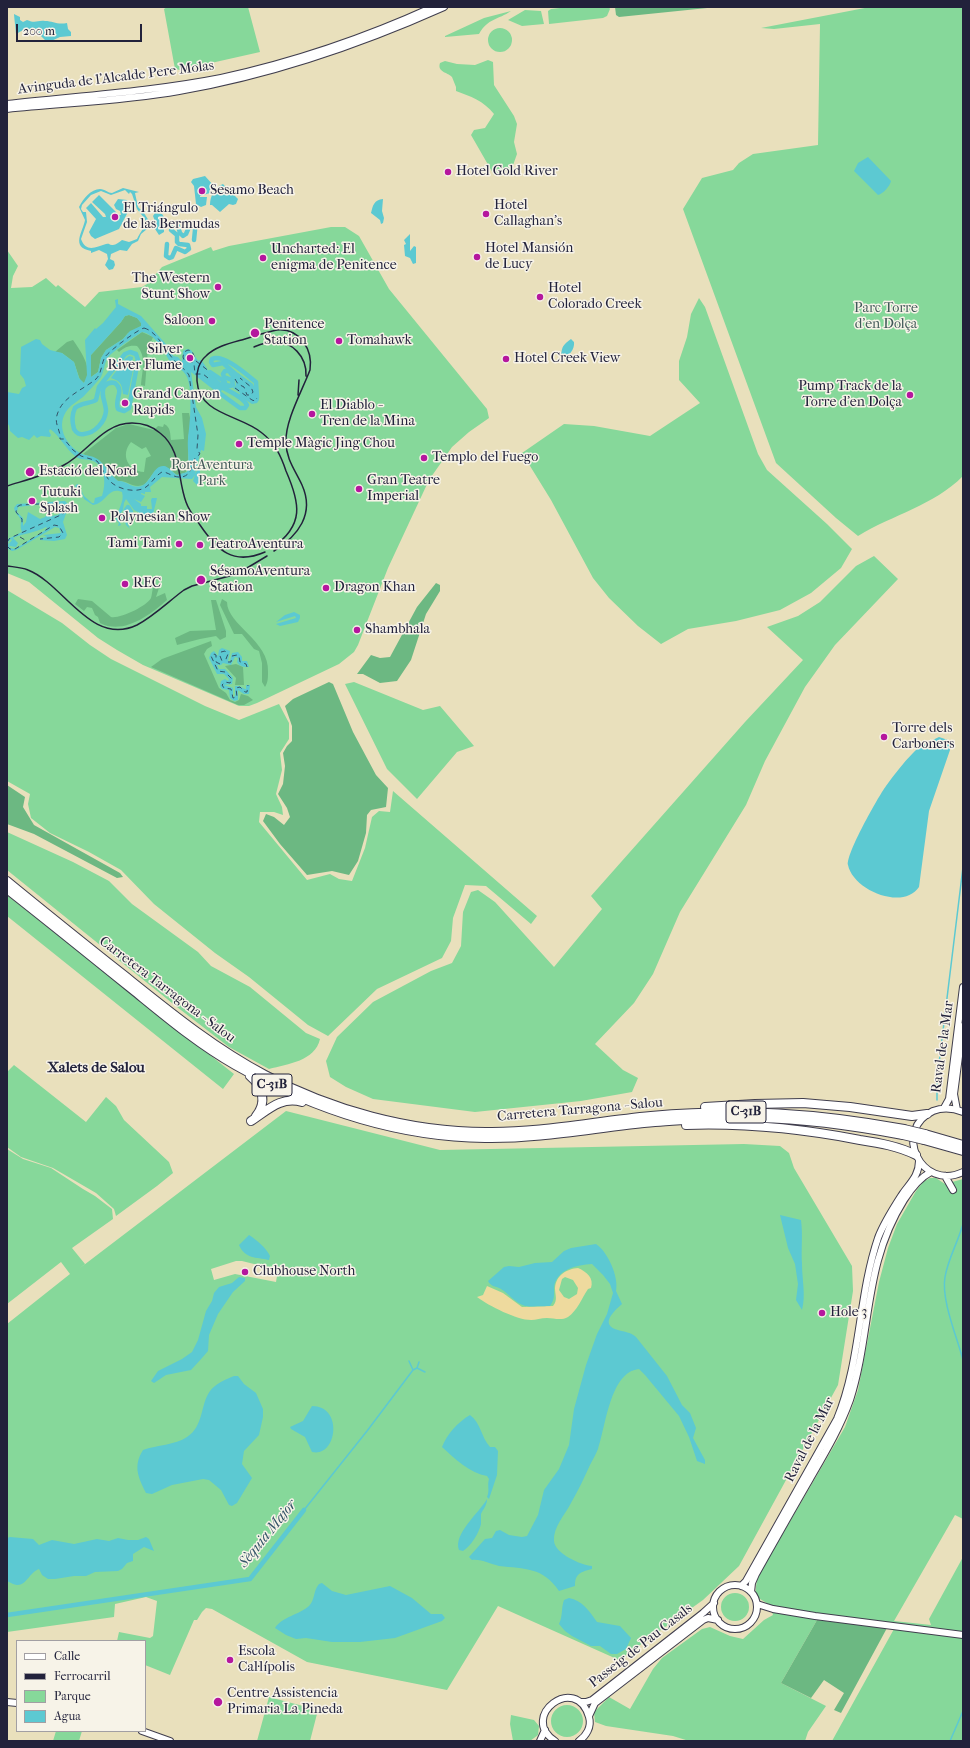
<!DOCTYPE html>
<meta charset="utf-8">
<style>
body{margin:0}
#map{position:relative;width:970px;height:1748px;overflow:hidden;background:#e9e0bc;font-family:"IM FELL French Canon",serif}
canvas{display:block}
.frame{position:absolute;inset:0;border:8px solid #22223b;pointer-events:none}
.legend{position:absolute;left:16px;top:1640px;width:130px;height:92px;box-sizing:border-box;background:#f7f3e8;border:1px solid #a29fa3;margin:0;padding:5px 7px;list-style:none;font-size:12px;color:#22223b}
.legend li{display:flex;align-items:center;gap:8px;height:20px}
.legend b{width:20px;border:1px solid #a29fa3}
.scale{position:absolute;left:16px;top:24px;width:126px;height:18px;box-sizing:border-box;border:2px solid #22223b;border-top:0;padding-left:5px;font-size:12px;line-height:14px;white-space:nowrap;color:#22223b;-webkit-text-stroke:3px #f7f3e8;paint-order:stroke}
</style>
<div id="map">
<canvas width="970" height="1748"></canvas>
<div class="frame"></div>
<ul class="legend">
<li><b style="height:5px;background:#fff"></b>Calle</li>
<li><b style="height:5px;background:#22223b"></b>Ferrocarril</li>
<li><b style="height:11px;background:#86d89a"></b>Parque</li>
<li><b style="height:11px;background:#5cc9d2"></b>Agua</li>
</ul>
<div class="scale">200 m</div>
</div>
<script>
const g = document.querySelector('canvas').getContext('2d');
g.lineJoin = 'round';
function fillPath(path, color) { g.fillStyle = color; g.fill(path, 'evenodd'); }
function stroke(path, color, width, dash) { g.strokeStyle = color; g.lineWidth = width; g.lineCap = dash ? 'butt' : 'round'; g.setLineDash(dash || []); g.stroke(path); }
function write(font, color, halo, rows, align = 'center') {
  g.font = font + ' "IM FELL French Canon",serif'; g.lineWidth = 3; g.setLineDash([]); g.textBaseline = 'middle'; g.strokeStyle = halo; g.fillStyle = color; for (const [text, x, y, turn = 0] of rows) {
    g.save(); g.translate(x, y); g.rotate((+turn || 0) * Math.PI / 180); g.textAlign = isNaN(turn) ? turn : align; if (halo) g.strokeText(text, 0, 0); g.fillText(text, 0, 0); g.restore();
  }
}
fillPath(new Path2D(`
 M167,7H248L260,52L180,70L175,69L164,9Z
 M568,7H609L610,9L607,16L603,18L549,24L548,11L551,9Z
 M870,7H963V476C933,506 894,514 858,536L836,518L776,463L683,209L702,178L733,170L739,163L753,154L818,145L820,24L774,29L761,28Z
 M525,10L541,11L544,24L522,26L508,20Z
 M511,11C498,20 488,18 479,34L445,37V36L484,18Z
 M488 40a12 12 0 1 1 24 0a12 12 0 1 1-24 0Z
 M488,60L493,62L494,85L514,116L517,124L514,142L517,154L512,168L496,175H494L471,135L474,130L485,128L494,114C484,101 470,96 456,91V87L452,77C447,72 437,72 440,63L445,61L457,64L475,65Z
 M331,227H345L359,236L389,289L487,409L489,418L469,432L452,447L429,480L388,568L358,645L354,652L339,664L257,703L249,706H239L143,665L117,650L98,638L29,582L7,573V250L18,266L13,276L11,288L32,287L46,278L56,287L58,285L85,307L99,292L142,287L147,284L162,267L211,247L213,251L229,246Z
 M699,298L705,307L758,454L767,470L827,524L852,549L841,568L811,593L780,610L736,621L688,629L661,644L638,626L609,598L593,578L551,500L522,453L564,424L594,426L650,436L700,403L679,380V361L687,337L691,314Z
 M874,556L898,579L835,645L805,687L765,761L746,805L680,912L653,974L634,1003L595,1044L623,1070L638,1078L632,1092L581,1101L475,1112L373,1099L346,1087L330,1077L326,1061L337,1037L373,1002L431,971L452,963L461,946L463,912L471,892L478,890L495,902L554,967L602,909L591,896L745,722L803,660L767,627L798,616L820,602L856,566Z
 M7,590L62,623L90,645L111,659L205,706L239,720L279,704L289,723V739L280,753L282,770L276,794L282,807L283,815L274,812H260L259,822L307,880L330,874L339,879L352,881L365,848L372,817L379,811L390,812L393,791L537,916L531,924L486,886L465,885L453,918L451,941L442,958L377,989L328,1036L308,1025L249,977L215,953L154,904L121,870L89,852L50,833L31,818L28,804L30,794L7,781Z
 M354,682L423,710L440,706L474,746L457,752L417,799L387,769L345,684Z
 M7,832L73,862L109,881L132,904L198,952L211,966L250,987L306,1033L320,1039C315,1061 288,1064 269,1069L229,1047L177,1007L7,870Z
 M7,895L234,1074L223,1089L7,916Z
 M14,1065L86,1122L106,1097L116,1106L124,1120L169,1162L173,1173L157,1186L116,1216L114,1209L96,1193L53,1168L21,1157L7,1147V1072Z
 M286,1111L440,1150L744,1144L780,1146L789,1153L794,1168L852,1266L853,1291L838,1385L739,1566L703,1600L619,1660L498,1606L447,1690L307,1662L212,1609L206,1608L202,1612L197,1620H194L170,1675L145,1665V1641H117L119,1632L150,1638L153,1636L157,1601L146,1597L115,1604L114,1617L7,1632V1324L70,1274L61,1262L7,1304V1149L23,1159L51,1168L83,1189L95,1196L112,1209L113,1219L72,1248L85,1264L80,1268ZM236,1261H242L278,1270L276,1282L235,1274L214,1280L211,1269Z
 M930,1178H936L945,1184L963,1179V1519L955,1515L894,1621L931,1625L929,1619L963,1557V1741H832L894,1629L817,1620L781,1683L826,1706L808,1732L805,1741H689L673,1736L606,1726L595,1722L594,1712L609,1697L630,1709L653,1669L662,1658L702,1629L710,1627L730,1636L743,1639L764,1620L773,1615L770,1605L755,1596L757,1578L845,1427L858,1390L879,1282L888,1248L897,1224L916,1191L923,1182Z
 M721 1607a14 14 0 1 1 28 0a14 14 0 1 1-28 0Z
 M269,1697L318,1710L310,1741H257Z
 M551 1721a16 16 0 1 1 32 0a16 16 0 1 1-32 0Z
 M511,1715L534,1720L539,1726L538,1735L530,1741H513L510,1724Z
 M56,1731H82L79,1741H53Z`), '#86d89a');
fillPath(new Path2D(`
 M615,7H717L619,17L616,15Z
 M129,315L137,318L141,323V326L128,333L123,339L106,350L101,358L98,372L91,377V355L121,322L125,316Z
 M142,332L153,337L148,349L145,386L141,385C142,371 147,357 137,346C129,345 125,347 119,352L117,350Z
 M73,340C80,350 95,371 84,383L80,380L74,362L62,353L55,352L67,342Z
 M182,413H189L191,423L188,438V469L185,473L177,475L168,468L155,471L145,484C134,490 128,480 118,481L105,469L100,461L83,454L116,428L129,424L154,430L158,426L163,427L164,424C171,427 170,434 171,440L184,439ZM131,442L142,449L146,447L151,456L146,458L144,472C128,471 120,455 131,442Z
 M436,583L440,585V591L426,614L411,660L397,681L380,683L363,674H357L371,655L380,658L390,657L417,607Z
 M157,585L159,588L156,597L165,593L167,600C149,616 123,635 100,623L98,617L95,615L92,608L87,607L84,611L75,604L78,599L92,601L111,617C120,619 147,606 151,598C152,595 152,591 153,588Z
 M222,599L227,602C227,625 270,641 268,672C268,678 268,682 265,687L262,682V663L259,651L254,649L242,634H234L220,605Z
 M211,600H216L226,631V637L220,640L216,636L200,639L177,645L175,638L190,631L216,630Z
 M211,641L212,646L207,649L204,654L219,688L226,693L230,700L235,702L239,700L241,694L248,696L253,700L244,705H238L151,667L162,659Z
 M236,664L243,667L244,685H235L236,678L225,666Z
 M329,682L333,684L353,732L376,775L388,788L386,807L371,810L367,815L366,833L358,861L349,875L332,871L307,875L280,844L263,821L266,814L274,817L284,825L290,817L287,808L278,794L283,784L285,766L283,753L287,746L292,741V726L285,706L293,699Z
 M7,785L25,797L23,807L34,825L120,873L123,877L117,878L34,834L7,824Z
 M817,1620L887,1628L841,1713L834,1710L844,1693L824,1680L811,1698L781,1683Z`), '#6cb882');
fillPath(new Path2D(`
 M578,1268C587,1272 594,1278 591,1288L588,1289C582,1298 577,1311 568,1317C561,1321 554,1318 547,1318C541,1318 536,1320 531,1320C517,1320 489,1306 477,1297L483,1295L487,1286L503,1293L522,1307L553,1306C558,1300 555,1295 555,1288C556,1275 567,1269 578,1268ZM565,1277L573,1280L578,1288L577,1294L569,1299L564,1297L559,1290L562,1279Z`), '#eeda9e');
fillPath(new Path2D(`
 M14,14L20,17V20L23,22L27,20C36,24 37,20 45,21C53,21 57,25 67,23L68,29L71,32V36L60,37L49,42L45,40L38,33L39,31L34,28L33,30L25,29L16,34C16,32 14,16 14,14Z
 M868,157L891,181C890,186 883,194 878,195L854,171L858,163Z
 M205,176L214,186L210,193L200,196V197H207L206,205L201,207L196,204L194,186L191,182L193,179Z
 M223,184L230,192L236,189L240,193L234,195L238,199L236,204L233,205L229,204L220,212L212,205H210C210,197 214,187 223,184Z
 M123,188L139,192L135,193L138,207L144,213L149,221L147,229L141,234L138,241L132,244L127,251L120,250L111,254L110,259L114,261L115,265L113,269L109,270L105,265L108,259L107,254L99,250L91,253V251C70,247 83,232 85,220L79,207C83,199 91,189 100,189C105,189 108,193 112,193ZM125,190L129,194L130,192L132,194L137,209L145,219C146,227 140,232 137,239L129,242L122,240C119,242 116,245 113,245C108,245 111,243 106,244C96,247 86,253 81,239L87,222L86,212H83L81,209L82,205L91,195L101,191L111,195Z
 M99,195L119,215H121L120,211L116,209L114,205L118,199L127,200L130,208L119,229L95,239L91,236L89,232L96,219L86,208L91,203L103,217H106L105,214L92,202Z
 M383,199L382,211L384,218L383,223L381,224L380,220L371,213C373,205 374,200 383,199Z
 M155,213L162,214L168,223L164,227V232L159,235L153,226L155,221L153,216Z
 M410,234V251L414,246L416,247V263L413,264L410,258L405,256L404,245L406,244L404,240Z
 M118,299V304L141,316L172,351L173,356L178,357L182,362L183,351L187,349L191,350L198,361L200,360L202,361L210,373L225,386L219,394L191,372L196,407L202,418L206,434L204,451L201,450L195,474L198,469H200V482L197,485L193,481L195,475L192,479L162,477L150,487L151,492H145V494L141,493V494L145,496L141,502L134,499L141,504V506H147V509H152L151,500L152,498H157C156,503 154,509 153,515L145,519L138,512L134,510L126,499L124,503L123,510L118,517L124,516L130,529L126,525L124,518L118,519L121,525L118,526L119,523L116,520C117,510 125,502 122,492C108,486 107,503 93,505L84,499L81,490L77,489L75,486L77,484L79,485L84,496L92,503H94L95,498L102,496C106,485 106,466 93,461C86,458 81,461 75,456C65,448 60,436 50,429L49,431L51,435L50,437L41,436L37,438L34,435L29,440L22,437L18,438L10,431L9,425L7,424V392L19,394L22,388L26,386L24,379L20,374L21,347L36,339L40,340L42,344L50,350L62,353L74,362L79,378L84,383L87,375L85,340L95,328L96,329L103,323L116,307L115,300ZM129,315L137,318L141,323V326L130,331L123,339L106,350L101,358L98,372L91,377V355L121,322L125,316ZM142,332C155,334 163,350 169,360C174,367 183,368 187,377C193,391 190,423 188,438C187,449 190,461 187,472L177,475C173,473 168,466 164,466C153,465 151,483 141,486C132,489 126,480 118,481C110,475 106,466 99,460C94,456 88,456 82,454C65,445 55,425 68,409C72,404 78,401 83,397C88,392 96,383 101,377C104,371 104,365 107,359C111,352 134,337 142,332Z
 M571,339L574,342C575,349 569,356 563,359L561,356C562,346 563,345 571,339Z
 M129,356L133,357L132,362L134,364L128,395L123,394C122,385 121,381 111,378L125,359Z
 M238,373L253,384L259,400L257,403L252,404C248,401 243,399 239,396L240,393L233,388L236,385L235,376Z
 M65,501L70,506L77,505L68,508L63,522L67,535L65,539L54,541L40,540V538L47,537L43,535L61,533L59,528L55,527L16,550L12,551L7,548L8,539L22,532C20,527 21,526 21,521C20,516 15,514 14,508L17,504ZM42,504L43,506L61,504L65,509V512H61L58,515L51,516L48,513L45,517L40,519L28,512L26,522L23,526V518L17,512L18,507ZM46,527L47,528L44,531L15,549L10,548L8,542L11,539L12,540L9,544L10,546L16,547L18,543L13,538C24,533 35,533 46,527Z
 M294,612L300,615V618L298,622L280,626L276,624L296,618L295,616L276,622L285,615Z
 M222,648L230,651L228,661H230L232,653L238,652L242,657V661H247L249,667C245,667 240,667 237,662L238,658L235,657L231,665L223,663L221,665H217L219,669H225L233,678L232,684L224,685L233,688V697L235,696V686H239L245,689H246V685H250L249,694H244L238,690V700L234,701L230,698L229,690L222,689L220,686L221,681L225,679L228,681L229,679L224,674H217L209,658L211,653L214,651L218,656L219,650Z
 M939,737L948,740L950,750L929,811L919,887C903,911 853,890 848,865C846,854 878,797 886,786C894,775 903,763 913,753C919,746 931,741 939,737Z
 M780,1215L801,1220C803,1235 801,1249 802,1264C802,1280 806,1295 802,1310L796,1300L798,1284L795,1264L788,1248Z
 M249,1235C257,1240 267,1249 270,1256L269,1260C256,1257 245,1259 239,1245Z
 M596,1244C608,1252 619,1277 616,1291L622,1304C614,1311 599,1325 618,1330C625,1332 630,1332 636,1337L667,1376L682,1405L690,1413L696,1428L693,1438L705,1460V1464L697,1461L689,1437L679,1416L645,1375L639,1369C610,1372 606,1426 598,1449C596,1454 593,1459 590,1465C584,1478 578,1491 571,1503C565,1515 553,1527 554,1541C555,1554 581,1565 592,1566V1569C581,1572 575,1573 575,1586L559,1591C543,1567 525,1569 499,1566C490,1564 482,1559 472,1560L469,1557L485,1539L492,1538L496,1531L500,1530L509,1535L522,1537L527,1536L538,1515L544,1490L559,1469L569,1445L574,1409L586,1365L597,1334L607,1314L613,1293L610,1284L603,1275L592,1264C577,1265 556,1269 554,1288C554,1295 555,1299 550,1306C545,1306 528,1307 525,1306C515,1303 509,1294 501,1289C496,1286 491,1287 488,1281L504,1267L509,1266L519,1267L535,1263L552,1262L564,1251L571,1248Z
 M239,1277L245,1278V1281L233,1292L218,1314L209,1335L208,1351L202,1358L191,1370L166,1375L154,1383L151,1381L158,1371L182,1359L192,1352L198,1340L206,1311L212,1301L214,1293L219,1287L232,1283Z
 M234,1376H238L244,1384L256,1393L263,1409V1417L259,1435L244,1451L242,1464L252,1478L237,1503L232,1506L229,1505L221,1490L209,1480L203,1479L172,1485L152,1494L146,1493C138,1477 133,1466 143,1450C157,1445 175,1445 187,1437C204,1426 200,1405 210,1391C215,1384 226,1379 234,1376Z
 M312,1406C344,1406 337,1458 312,1452L305,1437L291,1429L290,1427L303,1421Z
 M470,1415C481,1423 481,1437 490,1447H495L498,1451L497,1475L489,1499L487,1497C490,1491 487,1485 489,1479L487,1476C470,1473 455,1459 442,1447C447,1434 458,1422 470,1415Z
 M487,1499C487,1506 483,1509 481,1514C481,1517 481,1521 481,1524C479,1533 471,1546 463,1551L459,1550C453,1534 479,1513 487,1499Z
 M10,1537L33,1539L39,1545L52,1540L74,1544L97,1539L109,1541L118,1538L128,1540H138L146,1537L149,1539L154,1551L144,1547L133,1554V1561L127,1563L122,1569L118,1571L95,1572L86,1576H74L55,1579H48L42,1575L39,1569C28,1573 26,1589 13,1584C11,1583 9,1582 7,1581V1538Z
 M322,1583L332,1591L346,1595L390,1586L412,1598L431,1614H442L445,1618L442,1621L395,1638L360,1642H332L306,1638L296,1639L286,1635L275,1628C283,1616 299,1615 309,1606C315,1600 313,1591 319,1584Z
 M569,1598C582,1600 590,1612 597,1622L620,1626L631,1638L626,1649L617,1654H611L600,1646H591L572,1636L565,1631L559,1624C563,1616 561,1608 564,1600Z`), '#5cc9d2');
stroke(new Path2D(`
 M937,1100V1080L963,867
 M963,1224C958,1242 948,1259 945,1277C941,1300 957,1337 963,1360
 M409,1361L413,1370
 M417,1368L419,1362
 M304,1510L367,1431L413,1370L417,1368L425,1372
 M950,1741L963,1711`), '#5cc9d2', 1.5);
stroke(new Path2D(`
 M167,244L166,256L169,258L172,257L176,248L185,252L189,249L188,245L179,244L177,242V235L171,230L173,226L175,225L178,226L180,233L183,236L186,234L189,227H194L195,230L194,240
 M130,352L136,354L138,360L129,408L124,411L118,409C114,399 125,391 115,383C111,382 107,383 104,387C100,394 106,403 106,411C105,422 95,433 84,434C80,435 76,433 74,429C72,422 72,414 75,408C82,402 90,404 96,400L99,387L125,354Z
 M210,372L225,382
 M240,378L223,363L213,365L211,362L212,359C223,353 247,375 256,382L257,398
 M220,386C228,391 242,396 247,405L245,408H240L218,392C218,389 220,386 222,384L230,386L233,385L232,380L224,377L223,374L225,371H229L235,379
 M128,507L131,512L127,520L125,518L126,510Z
 M7,1615L250,1579L304,1510`), '#5cc9d2', 4.5);
stroke(new Path2D(`
 M144,328C158,332 165,351 175,361C180,366 185,369 189,375L198,435L197,449L200,454L195,458C192,468 189,481 174,476C170,475 167,472 162,472C155,476 152,483 146,487C136,494 116,489 109,480C104,474 102,467 97,461L81,456L73,450L64,439H60C61,428 52,424 59,410C65,396 84,389 96,379C102,373 101,364 105,357C109,351 137,330 144,328Z
 M208,378L203,374H195L194,364L192,362L184,360L183,357L184,352L188,350L192,351L196,361L210,372
 M235,379L238,384L244,387L247,395H251L253,392L251,387L240,378
 M235,388L252,400L255,401L257,398
 M20,537L25,540
 M7,542L10,538L63,514L66,510V506L59,503L20,505L17,507L16,512L22,519V524
 M7,546L10,549H15L54,525L59,526L63,533L59,537L40,539
 M247,667L246,664L240,662L239,656L237,655L232,656L231,662H227L226,659L228,654L225,651L221,652L220,656L222,661L220,664L216,662V655L214,654L211,656L218,671L225,672L232,679L230,683L225,682L222,685L224,688L231,689L233,698L237,697L236,688L240,687L245,692H247L248,685`), '#335468', 1, [5, 4]);
const secondary = new Path2D(`
 M7,104C78,96 150,92 221,78C294,62 365,38 433,7
 M7,109C64,103 123,101 179,91C271,75 359,45 444,7
 M944,1108L949,1099L963,987
 M957,1110L954,1094L963,1026
 M963,1112C953,1108 943,1107 933,1111C892,1130 921,1192 963,1172
 M945,1176L953,1190
 M713 1607a22 22 0 1 1 44 0a22 22 0 1 1-44 0Z
 M741,1586L746,1581L837,1419C861,1361 858,1297 878,1238C884,1222 894,1207 903,1193C911,1182 919,1175 919,1161
 M751,1592L752,1583L756,1574C774,1542 792,1510 810,1479C825,1453 840,1428 850,1400C872,1331 863,1265 904,1200C911,1189 919,1178 931,1172
 M757,1604L773,1609L815,1616L963,1635
 M7,1702L17,1703
 M580,1702H586L592,1700L703,1613L714,1603
 M589,1716L595,1703L703,1620L708,1618L718,1620
 M142,1731L170,1741
 M540,1741L545,1730
 M555,1741C518,1717 576,1672 589,1717C592,1727 586,1736 579,1741`);
const highway = new Path2D(`
 M7,881C46,913 86,945 125,976C170,1012 214,1048 265,1075C331,1110 410,1132 486,1132C541,1133 596,1121 651,1116C740,1108 817,1113 904,1129
 M7,889C49,922 91,956 133,990C165,1016 198,1044 235,1065C311,1108 397,1137 485,1138C542,1139 598,1127 655,1122C689,1120 724,1116 758,1118C807,1119 855,1126 903,1135
 M250,1076C263,1087 267,1103 256,1116
 M705,1107L755,1104L803,1103L850,1107L912,1116L927,1114
 M251,1121C268,1110 281,1096 302,1102
 M686,1125C744,1123 803,1129 860,1140C879,1143 898,1146 916,1155
 M925,1134L963,1145
 M924,1140L963,1151`);
stroke(secondary, '#403e4e', 8);
stroke(highway, '#403e4e', 10);
stroke(secondary, '#fff', 6);
stroke(highway, '#fff', 8);
stroke(new Path2D(`
 M254,347C259,345 266,342 272,342C292,340 307,357 306,376
 M298,395L299,380
 M7,486C26,480 47,475 64,465C88,452 103,423 132,423C143,423 152,426 160,433C182,450 177,478 186,502C189,511 195,518 200,525C217,550 233,566 265,552
 M272,548C305,525 300,503 286,471C281,456 275,443 262,433C241,415 199,415 197,381C196,372 199,362 206,356C216,346 231,343 245,339C255,336 266,332 277,330C300,328 313,350 310,370C302,391 285,421 286,442C286,459 295,470 302,485C315,514 298,536 274,551
 M7,566C14,567 21,567 28,570C64,584 91,647 137,625C154,616 169,601 184,590L192,586L237,574L267,556`), '#22223b', 1.5);
const highwayBridge = new Path2D(`
 M904,1129L925,1134
 M903,1135L924,1140`);
stroke(highwayBridge, '#403e4e', 10, []);
stroke(highwayBridge, '#fff', 8);
for (const [x, y, r, color] of [
 [448,172,4,"#b5179e"],
 [202,191,4,"#b5179e"],
 [486,214,4,"#b5179e"],
 [115,217,4,"#b5179e"],
 [477,257,4,"#b5179e"],
 [263,258,4,"#b5179e"],
 [218,287,4,"#b5179e"],
 [540,297,4,"#b5179e"],
 [212,321,4,"#b5179e"],
 [255,333,5,"#b5179e"],
 [339,341,4,"#b5179e"],
 [190,358,4,"#b5179e"],
 [506,359,4,"#b5179e"],
 [910,395,4,"#b5179e"],
 [125,403,4,"#b5179e"],
 [312,414,4,"#b5179e"],
 [239,444,4,"#b5179e"],
 [424,458,4,"#b5179e"],
 [30,472,5,"#b5179e"],
 [359,489,4,"#b5179e"],
 [32,501,4,"#b5179e"],
 [102,518,4,"#b5179e"],
 [179,544,4,"#b5179e"],
 [200,545,4,"#b5179e"],
 [201,580,5,"#b5179e"],
 [125,584,4,"#b5179e"],
 [326,588,4,"#b5179e"],
 [357,630,4,"#b5179e"],
 [884,737,4,"#b5179e"],
 [245,1272,4,"#b5179e"],
 [822,1313,4,"#b5179e"],
 [230,1660,4,"#b5179e"],
 [218,1702,5,"#b5179e"]
]) { const dot = new Path2D(); dot.arc(x, y, r, 0, 2 * Math.PI); g.fillStyle = color; g.fill(dot); stroke(dot, '#f7f3e8', 1.5); }
for (const [x, y, w] of [
 [272,1085,40],
 [746,1112,40]
]) { const box = new Path2D(); box.roundRect(x - w / 2, y - 11, w, 22, 3); g.fillStyle = '#f7f3e8'; g.fill(box); stroke(box, '#22223b', 1); }
write('bold 13px', '#22223b', null, [
 ["C-31B",272,1085],
 ["C-31B",746,1112]
]);
write('14px', '#22223b', '#f7f3e8', [
 ["Avinguda de l'Alcalde Pere Molas",116,78,-7],
 ["Carretera Tarragona - Salou",167,990,37],
 ["Raval de la Mar",943,1047,-82],
 ["Carretera Tarragona - Salou",580,1110,-5],
 ["Raval de la Mar",810,1440,-63],
 ["Passeig de Pau Casals",641,1646,-38]
]);
write('14px', '#22223b', '#f7f3e8', [
 ["Hotel Gold River",456,172],
 ["Sesamo Beach",210,191],
 ["Hotel",494,206],
 ["Callaghan's",494,222],
 ["El Triángulo",123,209],
 ["de las Bermudas",123,225],
 ["Hotel Mansión",485,249],
 ["de Lucy",485,265],
 ["Uncharted: El",271,250],
 ["enigma de Penitence",271,266],
 ["The Western",210,279,"right"],
 ["Stunt Show",210,295,"right"],
 ["Hotel",548,289],
 ["Colorado Creek",548,305],
 ["Saloon",204,321,"right"],
 ["Penitence",264,325],
 ["Station",264,341],
 ["Tomahawk",347,341],
 ["Silver",182,350,"right"],
 ["River Flume",182,366,"right"],
 ["Hotel Creek View",514,359],
 ["Pump Track de la",902,387,"right"],
 ["Torre d’en Dolça",902,403,"right"],
 ["Grand Canyon",133,395],
 ["Rapids",133,411],
 ["El Diablo -",320,406],
 ["Tren de la Mina",320,422],
 ["Temple Màgic Jing Chou",247,444],
 ["Templo del Fuego",432,458],
 ["Estació del Nord",39,472],
 ["Gran Teatre",367,481],
 ["Imperial",367,497],
 ["Tutuki",40,493],
 ["Splash",40,509],
 ["Polynesian Show",110,518],
 ["Tami Tami",171,544,"right"],
 ["TeatroAventura",208,545],
 ["SésamoAventura",210,572],
 ["Station",210,588],
 ["REC",133,584],
 ["Dragon Khan",334,588],
 ["Shambhala",365,630],
 ["Torre dels",892,729],
 ["Carboners",892,745],
 ["Clubhouse North",253,1272],
 ["Hole 3",830,1313],
 ["Escola",238,1652],
 ["Cal·lípolis",238,1668],
 ["Centre Assistencia",227,1694],
 ["Primaria La Pineda",227,1710]
], 'left');
write('14px', '#405958', '#f7f3e8', [
 ["Parc Torre",886,309],
 ["d'en Dolça",886,325],
 ["PortAventura",212,466],
 ["Park",212,482]
]);
write('bold 15px', '#22223b', '#f7f3e8', [
 ["Xalets de Salou",96,1068]
]);
write('italic 15px', '#335468', '#f7f3e8', [
 ["Sèquia Major",268,1534,-51]
]);
</script>
